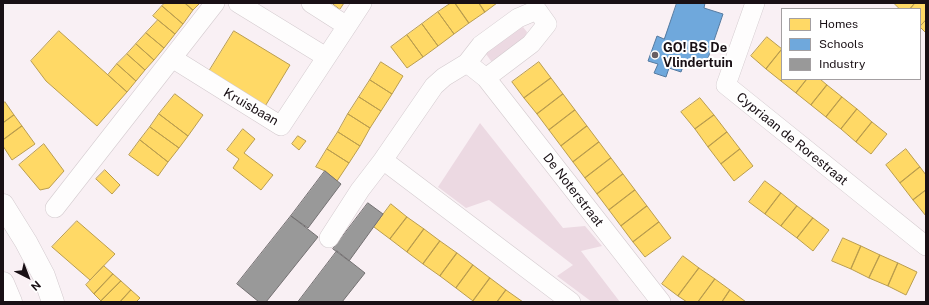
<!DOCTYPE html>
<style>
body{margin:0}
#map{position:relative;width:929px;height:305px;overflow:hidden;background:#f9f0f4;font-family:"Public Sans",sans-serif}
canvas{display:block}
.frame{position:absolute;inset:0;border:4px solid #191015;pointer-events:none}
.legend{position:absolute;left:781px;top:8px;width:140px;height:72px;box-sizing:border-box;background:#fff;border:1px solid #a39fa1;margin:0;padding:5px 7px;list-style:none;font-size:12px;color:#191015}
.legend li{display:flex;align-items:center;gap:8px;height:20px}
.legend b{width:20px;border:1px solid #a39fa1}
.north{position:absolute;left:8px;top:257px;width:40px;height:40px;-webkit-text-stroke:3px #fff;paint-order:stroke;rotate:138deg;font-size:11px;font-weight:700;line-height:16px;text-align:center;color:#191015}
.north::after{content:'';display:block;margin:auto;width:14px;height:18px;background:#191015;clip-path:polygon(50% 0,100% 100%,50% 72%,0 100%)}
</style>
<div id="map">
<canvas width="929" height="305"></canvas>
<div class="frame"></div>
<ul class="legend">
<li><b style="height:11px;background:#ffd966"></b>Homes</li>
<li><b style="height:11px;background:#6fa8dc"></b>Schools</li>
<li><b style="height:11px;background:#999"></b>Industry</li>
</ul>
<div class="north">N</div>
</div>
<script>
const g = document.querySelector('canvas').getContext('2d');
g.lineJoin = 'round';
function fillPath(path, color) { g.fillStyle = color; g.fill(path, 'evenodd'); }
function stroke(path, color, width, dash) { g.strokeStyle = color; g.lineWidth = width; g.lineCap = dash ? 'butt' : 'round'; g.setLineDash(dash || []); g.stroke(path); }
function write(font, color, halo, rows, align = 'center') {
  g.font = font + ' "Public Sans",sans-serif'; g.lineWidth = 4; g.setLineDash([]); g.textBaseline = 'middle'; g.strokeStyle = halo; g.fillStyle = color; for (const [text, x, y, turn = 0] of rows) {
    g.save(); g.translate(x, y); g.rotate((+turn || 0) * Math.PI / 180); g.textAlign = isNaN(turn) ? turn : align; if (halo) g.strokeText(text, 0, 0); g.fillText(text, 0, 0); g.restore();
  }
}
fillPath(new Path2D(`
 M523,27L527,32L523,43L501,59L491,61L486,54L491,45L513,30Z
 M480,123L563,228L585,226L602,246L581,251L620,302H592L557,276L573,265L489,200L466,208L438,187Z`), '#ecd9e2');
const homes = new Path2D(`
 M165,3H185L193,10L183,24L162,6Z
 M185,3H200L193,10Z
 M332,3H344L340,9Z
 M451,3H455L469,23L454,34L438,12Z
 M455,3H479L485,12L469,23Z
 M479,3H497L485,12Z
 M894,3H915L910,9H900Z
 M915,3H926V20L920,26V9H910Z
 M162,6L183,24L175,34L153,16Z
 M438,12L454,34L438,46L422,24Z
 M158,20L175,34L164,48L146,33Z
 M926,20V33L920,27Z
 M422,24L438,46L423,57L407,35Z
 M59,31L127,92L97,126L46,81L31,61Z
 M234,31L290,65L264,108L208,73Z
 M146,33L164,48L154,60L136,44Z
 M407,35L423,57L407,68L391,47Z
 M767,37L782,49L766,69L751,56Z
 M136,44L154,60L145,70L127,54Z
 M782,49V79L781,81L766,69Z
 M127,54L145,70L136,81L117,64Z
 M381,62L403,76L392,94L370,80Z
 M539,62L551,78L524,98L512,82Z
 M117,64L136,81L127,92L108,75Z
 M551,78L563,94L537,114L524,98Z
 M782,79H807L796,93L781,81Z
 M807,79H820L827,85L811,105L796,93Z
 M370,80L392,94L381,111L359,97Z
 M827,85L842,97L826,117L811,105Z
 M175,94L203,115L188,136L159,114Z
 M563,94L575,110L549,130L537,114Z
 M359,97L381,111L370,128L348,114Z
 M842,97L857,109L841,129L826,117Z
 M700,98L714,115L695,129L681,112Z
 M5,102L14,115L3,123V104Z
 M857,109L872,122L856,142L841,129Z
 M575,110L587,126L561,146L549,130Z
 M159,114L188,136L179,148L150,127Z
 M348,114L370,128L360,146L338,132Z
 M14,115L22,126L3,140V123Z
 M714,115L727,132L708,147L695,129Z
 M872,122L887,134L871,154L856,142Z
 M22,126L35,144L12,160L3,146V140Z
 M587,126L599,142L573,162L561,146Z
 M150,127L179,148L168,162L140,140Z
 M243,129L255,139L244,153L273,175L261,190L233,168L239,159L227,150Z
 M338,132L360,146L349,163L327,149Z
 M727,132L740,149L721,164L708,147Z
 M298,136L306,141L299,150L292,144Z
 M140,140L168,162L158,176L129,155Z
 M599,142L611,158L585,178L573,162Z
 M44,144L64,171L49,188L40,190L19,165Z
 M327,149L349,163L337,181L325,171L316,167Z
 M740,149L753,166L734,181L721,164Z
 M906,149L920,167L900,183L886,165Z
 M611,158L623,174L597,194L585,178Z
 M920,167L926,175V190L913,200L900,183Z
 M105,170L120,185L112,194L96,179Z
 M623,174L635,190L609,210L597,194Z
 M765,181L781,193L765,214L749,202Z
 M635,190L647,206L621,226L609,210Z
 M926,190V216L913,200Z
 M781,193L797,206L781,226L765,214Z
 M391,204L407,217L390,239L374,227Z
 M647,206L659,222L633,242L621,226Z
 M797,206L813,218L797,238L781,226Z
 M407,217L424,229L407,252L390,239Z
 M813,218L829,230L813,251L797,238Z
 M77,221L115,254L90,280L52,247Z
 M659,222L671,238L645,257L633,242Z
 M424,229L440,241L423,264L407,252Z
 M843,238L861,246L851,269L832,261Z
 M440,241L457,253L440,276L423,264Z
 M861,246L880,255L869,278L851,269Z
 M457,253L473,265L456,288L440,276Z
 M880,255L898,263L888,286L869,278Z
 M683,256L699,268L678,296L662,284Z
 M898,263L917,272L906,295L888,286Z
 M473,265L490,278L473,301L456,288Z
 M104,266L113,274L94,294L86,285Z
 M699,268L715,279L698,302H687L678,296Z
 M113,274L121,281L101,301L94,294Z
 M490,278L506,290L497,302H475L473,301Z
 M715,279L730,290L722,302H698Z
 M121,281L131,290L120,302H102L101,301Z
 M131,290L140,298L136,302H120Z
 M506,290L523,302H497Z
 M730,290L746,302H722Z`);
fillPath(homes, '#ffd966');
stroke(homes, '#ba9d4e', 1);
const schools = new Path2D(`
 M677,3H705L704,8L723,14L705,67L685,61L681,72L669,68L666,77L654,73L658,64L648,61L657,36L664,39Z`);
fillPath(schools, '#6fa8dc');
stroke(schools, '#557aa0', 1);
const industry = new Path2D(`
 M325,171L341,184L308,228L291,216Z
 M368,203L383,214L349,261L333,249Z
 M291,216L318,237L266,302H259L237,284Z
 M337,251L365,273L342,302H298Z`);
fillPath(industry, '#999');
stroke(industry, '#737071', 1);
const minor = new Path2D(`
 M238,3L326,57
 M311,3L347,26L362,3
 M755,3L726,85L926,246
 M172,58L281,126L347,26
 M467,63L481,45L518,18L537,10L547,24L531,44L486,78
 M55,208L215,3
 M329,238L360,190L383,160
 M571,302L383,160L434,86L444,77L467,63L486,78L661,302`);
const trunk = new Path2D(`
 M3,205L26,242L44,276L53,302
 M3,283L11,302`);
stroke(minor, '#d3cace', 20);
stroke(trunk, '#d3cace', 23);
stroke(minor, '#fefdfd', 19);
stroke(trunk, '#fefdfd', 22);
for (const [x, y, r, color] of [
 [655,55,4,"#675e63"]
]) { const dot = new Path2D(); dot.arc(x, y, r, 0, 2 * Math.PI); g.fillStyle = color; g.fill(dot); stroke(dot, '#fff', 1.5); }
write('bold 13px', '#191015', '#fff', [
 ["GO! BS De",663,48],
 ["Vlindertuin",663,63]
], 'left');
write('13px', '#191015', '#fff', [
 ["Kruisbaan",251,107,30],
 ["Cypriaan de Rorestraat",792,139,39],
 ["De Noterstraat",573,190,52]
]);
</script>
